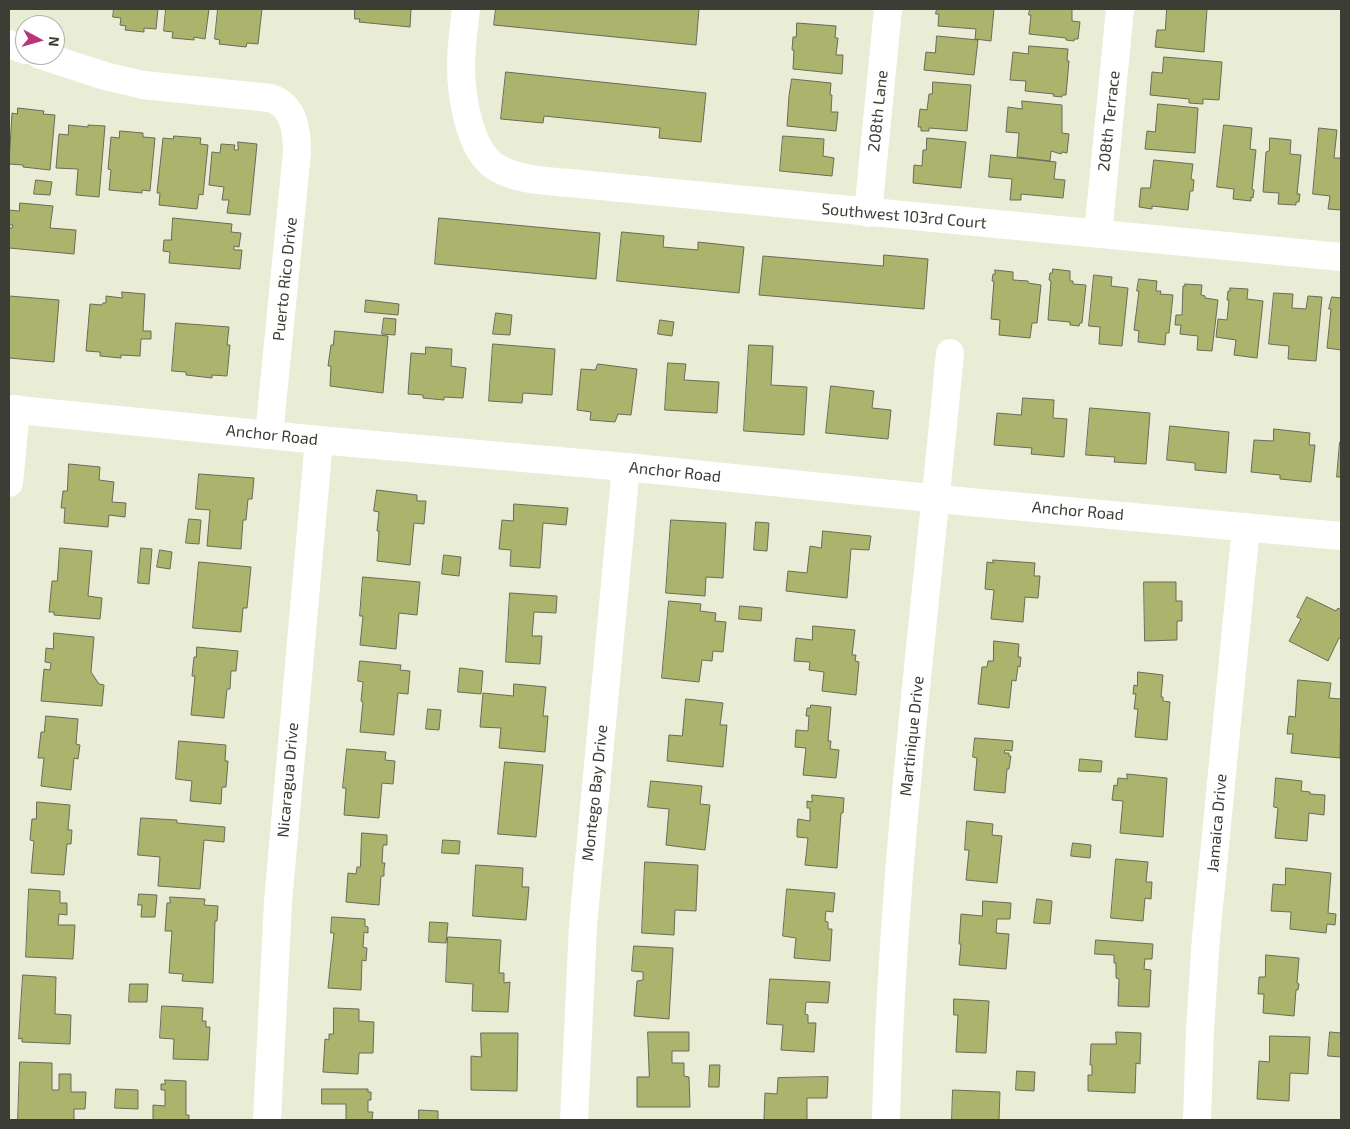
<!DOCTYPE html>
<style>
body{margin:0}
#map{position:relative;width:1350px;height:1129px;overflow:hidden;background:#eaedd6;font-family:"Exo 2",sans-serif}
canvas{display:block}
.frame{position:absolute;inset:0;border:10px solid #3c3e35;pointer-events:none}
.north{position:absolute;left:15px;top:15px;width:50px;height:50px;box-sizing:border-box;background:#fff;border:1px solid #b1b2ae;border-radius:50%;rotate:96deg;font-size:14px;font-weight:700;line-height:20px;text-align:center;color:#3c3e35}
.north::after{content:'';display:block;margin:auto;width:18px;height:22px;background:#b8357c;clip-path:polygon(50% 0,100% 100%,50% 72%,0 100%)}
</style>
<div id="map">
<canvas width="1350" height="1129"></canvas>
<div class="frame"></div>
<div class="north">N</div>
</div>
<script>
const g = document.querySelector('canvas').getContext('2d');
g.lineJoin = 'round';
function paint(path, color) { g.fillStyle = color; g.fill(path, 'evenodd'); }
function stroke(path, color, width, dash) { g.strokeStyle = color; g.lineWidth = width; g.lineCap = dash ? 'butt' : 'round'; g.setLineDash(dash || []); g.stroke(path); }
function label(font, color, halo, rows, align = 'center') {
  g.font = font + ' "Exo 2",sans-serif'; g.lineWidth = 4; g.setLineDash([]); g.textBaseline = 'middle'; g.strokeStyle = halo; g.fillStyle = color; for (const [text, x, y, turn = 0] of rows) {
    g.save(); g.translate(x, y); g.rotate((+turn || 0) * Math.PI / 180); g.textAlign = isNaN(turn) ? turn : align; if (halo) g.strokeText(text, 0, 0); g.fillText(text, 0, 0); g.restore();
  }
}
const building = new Path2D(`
 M114,9H158L156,29L144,28V32L125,30L126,26L120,25L121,18L113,17Z
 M166,9H209L205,39L194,37V40L172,38L173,32L164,31Z
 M218,9H262L258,44L247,43L246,47L219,44L220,40L215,39Z
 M355,9H411L410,27L359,22L360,19H355Z
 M496,9H699L696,45L494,25Z
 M937,9H994L991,41L975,39L976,29L938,26L939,14H936Z
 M1030,9H1072V21L1080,22L1078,39H1074V41L1066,40V38L1029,34L1031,15H1029Z
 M1167,9H1207L1204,52L1155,47L1157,30H1165Z
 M797,23L836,26L835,38H838L836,55H843L842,74L793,69L794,50H792L793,37H796Z
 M937,36L978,40L974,75L924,70L926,52L935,53Z
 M1029,46L1068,49L1067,61H1069L1066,95H1062V97L1053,96L1054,94L1025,91L1026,81L1010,80L1013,52L1028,54Z
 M1164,57L1222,62L1219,100L1203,99V104L1189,103V99L1150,95L1152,72L1162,73Z
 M506,72L706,93L701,142L659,138L660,128L544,116L543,123L501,119Z
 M792,79L831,83L830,95H832L831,112H838L836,131L787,126L789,96Z
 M933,82L971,85L967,131L929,128V131H921V127H918L920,109L927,110L929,94H932Z
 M1022,101L1062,105V133L1069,134L1067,153L1062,152L1061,154L1051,151L1050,161L1017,157L1019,133L1006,132L1008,107L1022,109Z
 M1158,104L1198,108L1195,153L1145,149L1147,131L1155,132Z
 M18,108L44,111L43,114L55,115L50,170L23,167V165L9,164L12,113L17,114Z
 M69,125L88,127V125L105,126L99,197L76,195L78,169L56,168L59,134L68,135Z
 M1224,125L1252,128L1250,149L1256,150L1252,189L1254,190L1253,198L1251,197V201L1233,199L1234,189L1217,187Z
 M1319,128L1337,130L1334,158H1341V210L1328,209L1330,196L1313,194Z
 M120,131L143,133V137L155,138L150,191L142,190V193L109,190L111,170L108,169L111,137L119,138Z
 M174,136L201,138L200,144L208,145L203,195L199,194L197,209L159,205L160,193H157L163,138L173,139Z
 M783,136L824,139L823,156L834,158L832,176L780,171Z
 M927,138L966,142L961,188L913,183L914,165L922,166L923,150H926Z
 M1270,138L1291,140L1290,154L1301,155L1297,194H1300L1299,202H1296V205L1278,204L1279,193L1263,192L1266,152L1269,151Z
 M238,142L257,144L250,215L227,213L229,200H222L224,187L209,185L212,152L220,153L221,144L235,145L234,150H238Z
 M991,155L1056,162L1054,179L1065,180L1063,198L1021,194V200H1010L1012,179L989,177Z
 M1154,160L1193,164L1191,179L1194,180L1193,191H1190L1188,210L1152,206V209L1139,207L1141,188H1150Z
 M36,180L52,182L50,195L34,194Z
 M20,203L53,206L50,228L76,230L74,254L9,248V228H12L13,225H9V210L19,211Z
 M173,218L232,224L231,232L241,233L239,247L234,246V250H242L240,269L169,263L170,252L163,251L164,240H171Z
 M439,218L600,233L596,279L435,264Z
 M622,232L664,236L663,247L698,250V242L744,247L739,293L617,281Z
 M884,255L928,259L924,309L759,295L763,256L883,266Z
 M1053,269L1070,271V281H1073V284L1086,285L1082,323H1080L1079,326L1070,325V322L1048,320L1051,281L1049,280L1050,273H1052Z
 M995,270L1013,272V280L1028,281V283L1041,285L1037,323H1032L1030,338L999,335L1000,320L991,319L994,281H992L993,274H995Z
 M1094,275L1112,277L1111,286L1128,288L1122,346L1099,344L1100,327L1089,326Z
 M1139,279L1157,281L1156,291H1161L1160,294L1173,295L1169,333H1166L1165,345L1138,342L1139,331L1134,330L1139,291H1137Z
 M1185,284L1202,285L1201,295L1205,296V298L1218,300L1212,351L1197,350L1198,336L1180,334L1181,325H1175L1176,315H1182L1183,286H1185Z
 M1230,288L1248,289L1247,299L1263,301L1257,358L1234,355L1236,340L1216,337L1218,319L1227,320L1229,300H1227L1228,291H1230Z
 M122,292L145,294L143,331H151V339H141L140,356L121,355V358L100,356V352L86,351L90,304L102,305L103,303H106V296L122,298Z
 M1274,293L1293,294L1292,308L1306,309L1308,296L1322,297L1316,361L1288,359L1289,346L1269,344Z
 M9,296L59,300L54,362L9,358Z
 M1332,297L1341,298V350L1327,348L1331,309H1329Z
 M366,300L399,304L398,315L365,312Z
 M496,313L512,315L510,335L493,334Z
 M384,318L396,319L395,335L382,334Z
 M660,320L674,322L672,336L658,334Z
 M176,323L229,327L227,345H230L227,376L212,375V378L186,375V372L172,371Z
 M335,331L388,336L383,393L330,386L331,366H328L331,345H333Z
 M493,344L555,349L552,395L523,393L522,403L489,401Z
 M749,345L773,346L771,385L807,387L804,435L744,431Z
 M426,347L452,349L451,366L466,368L463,398L444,397V400L423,398V395L408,394L411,353L425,354Z
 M668,363L686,364L684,380L719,382L717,413L665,410Z
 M598,364L637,369L631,415L618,414L615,422L590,420L591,412L577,410L581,369L595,370Z
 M831,386L874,391L872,408L891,410L888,439L826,433Z
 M1023,398L1054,400L1053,418L1067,419L1064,457L1031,454L1032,448L994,445L997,413L1021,415Z
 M1090,408L1150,413L1146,464L1114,462L1115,457L1086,455Z
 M1170,426L1229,432L1226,473L1195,470V463L1167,460Z
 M1274,429L1310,433L1309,445H1315L1311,482L1280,479V475L1251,472L1254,440L1273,441Z
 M1340,442H1341V477H1337Z
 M69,464L100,467L99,480L114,482L112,502L126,503L125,517L109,515L108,527L64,523L65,508H61L63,491H67Z
 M199,474L254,478L252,499H248L246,520H243L241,549L207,546L210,510L196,509Z
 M377,490L417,495V501H426L424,524L414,523L410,565L377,561L379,531H377L379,512L374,511Z
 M514,504L568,508L566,525L543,523L540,568L510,566L511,550L499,549L502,520L513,521Z
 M189,519L201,520L199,544L186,543Z
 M671,520L726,523L723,578L706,577L705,596L666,593Z
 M756,522L769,523L767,551L754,550Z
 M823,531L871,536L869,550L851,549L847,598L786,591L788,571L807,573L810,546L821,548Z
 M60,548L92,551L88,596L102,598L100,619L54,615V612H49L52,581H57Z
 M141,548L152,549L149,584L138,583Z
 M160,550L172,552L170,569L157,567Z
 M444,555L461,557L459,576L442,574Z
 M993,560L1035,563L1034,576H1040L1038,598L1025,597L1023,622L991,619L994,590L985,589L987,562L993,563Z
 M199,562L251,567L247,608H243L241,632L193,628Z
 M363,577L420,582L417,615L399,613L396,649L360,645L363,616H360Z
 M1144,582H1176V601H1182V621H1177V640L1145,641Z
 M510,593L557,596L556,613L534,612L532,636H542L540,664L506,662Z
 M1307,597L1336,611L1338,608L1341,610V639L1339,638L1328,661L1289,641L1301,619L1297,617Z
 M669,601L701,604L700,611L716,613L715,621L726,622L723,652L713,651L712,661L702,660L699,682L662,678Z
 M740,606L762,608L761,621L739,619Z
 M813,626L855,630L852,655H856L855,661L859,662L856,695L822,691L824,672L809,670L810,662L794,661L796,638L812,640Z
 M54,633L94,637L91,672L99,684L104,685L102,706L41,701L44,669L50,670L51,663L45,662L46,648L53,649Z
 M994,641L1019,644L1018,657H1021L1020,667L1018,666L1016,681L1012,680L1009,708L978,704L982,667H987L988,661H993Z
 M197,647L238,651L236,671H231L230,689H227L224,718L191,715L195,676H192L194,657H196Z
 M360,661L401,665L400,670L410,671L408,694L398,693L394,735L360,732L363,702L361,701L363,682L358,681Z
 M460,668L483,671L481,694L458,692Z
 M1138,672L1163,675L1161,697H1163V701L1170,702L1167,740L1135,737L1138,709H1134L1136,694H1133L1134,685L1137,686Z
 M1298,680L1331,683L1329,698L1341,699L1340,758L1291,753L1293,734H1287L1289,716L1295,717Z
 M514,684L546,687L543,716H548L545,752L499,748L501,728L480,727L483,693L513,696Z
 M686,699L723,703L720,725H727L723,767L667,761L669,735L682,736Z
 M811,705L831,707L828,741H831L830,749L839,750L836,778L803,775L806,748L795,747L796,730L808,731L809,716H806L807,708H810Z
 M428,709L441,710L439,730L426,729Z
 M46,716L78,719L76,744L80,745L78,759L74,758L71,790L41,786L44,758H38L41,732H44Z
 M975,738L1013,741L1012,751L1005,750L1004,753H1009V756H1011L1009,769H1007L1005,793L974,790L977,758L973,757Z
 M179,741L226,745L225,761H228L226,787H222L221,804L190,801L192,781L176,779Z
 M347,749L386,752L385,760L395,761L393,784L382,783L379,818L344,815L346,788H343Z
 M1080,759L1102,761L1101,772L1079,771Z
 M505,762L543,765L536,837L498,834Z
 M1127,774L1167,778L1163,837L1120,833L1123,801L1112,800L1114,785L1117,786L1118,778L1127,779Z
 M1276,778L1302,781L1301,791L1310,792V794L1325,795L1324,815L1309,813L1307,841L1275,838L1278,808L1274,807Z
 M651,781L702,786L700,804L710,805L705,850L666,845L669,809L648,807Z
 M812,795L844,798L843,813H841L837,868L805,865L808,838L797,837V828L798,819L810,821V808H807V801L812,802Z
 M37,802L70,805L68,830H72L71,844H67L64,875L31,873L34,841L30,840L31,829L32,819H36Z
 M141,818L177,820V823L225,827L224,842L204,840L200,889L158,886L160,857L138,855Z
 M967,821L993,824L992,835L1002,836L997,883L966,880L969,850H965Z
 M362,833L387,835V845H383L382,863H385L384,869V876H381L379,905L346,902L348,873L356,874L357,867H360Z
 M443,840L460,841L459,854L442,853Z
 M1073,843L1091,845L1090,858L1071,856Z
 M1116,859L1148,862L1146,882H1152L1151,899L1145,898L1143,921L1111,918Z
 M645,862L698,865L696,911L675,910L674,935L642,933Z
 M476,865L523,868L522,887H529L526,920L473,916Z
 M1286,868L1331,873L1328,913L1336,914L1335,925L1327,924L1326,933L1290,929L1291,912L1271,911L1273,884L1285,885Z
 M29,889L60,891V903H67V915L59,914L58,925H75L73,959L26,957Z
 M787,889L835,893L833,912L826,911L825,921L828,922V929H832L830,961L794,958L796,938L783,936Z
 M139,894L157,895L155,917H141L142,905H138Z
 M170,897L205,899L204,905L218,906L217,921H215L213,983L182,981L183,974L169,973L172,931H165L167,903H170Z
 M1037,899L1052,901L1050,924L1034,923Z
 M983,901L1011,903L1010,919H997L996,933L1009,934L1006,969L959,965L961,944H959L961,914L982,916Z
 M332,917L365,919V926L368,927V933L364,932L363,947L367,948L366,961L362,960L361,990L328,988L334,933H331Z
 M430,922L448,923L446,943L429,942Z
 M448,937L501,940L499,973H504V983L510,982L508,1012L472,1011L473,984L446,982Z
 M1096,940L1153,944L1152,959H1145L1144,969L1151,970L1149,1007L1118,1006L1119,979L1116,978V963H1114V955L1095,954Z
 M634,946L673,948L669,1019L634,1016L637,981L643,980V972L632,971Z
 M1266,955L1299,958L1297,983L1299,984L1298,990H1296L1294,1016L1263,1013L1264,994H1258L1259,977H1265Z
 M23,975L56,977L55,1014L71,1015L70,1044L22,1042V1038L19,1039Z
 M770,979L830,982L828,1003L806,1002L805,1014L808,1015V1023H816L814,1052L781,1050L783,1025L767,1024Z
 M130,984H148L147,1002H129Z
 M954,999L989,1001L986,1053L956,1052L958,1015H954Z
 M162,1006L203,1008L202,1021H206V1027H210L208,1060L173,1059L174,1039L160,1038Z
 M334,1008L359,1009V1021L374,1022L373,1053H359L358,1074L323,1072L325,1039L329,1040V1034H333Z
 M648,1032H689V1051H672V1063H684V1076L689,1077L690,1107H637V1077H649Z
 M1116,1032L1141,1033L1140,1064L1136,1063L1135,1093L1088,1091V1075H1092V1065H1090L1091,1044H1116Z
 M1330,1032L1341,1033V1057L1328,1056Z
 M481,1033H518L517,1091L471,1090V1056L481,1057Z
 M1270,1036L1310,1037L1308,1074L1290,1073L1289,1101L1257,1099L1259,1061L1269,1062Z
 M20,1062L52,1063V1090H59V1074H71V1092H86L85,1109H74V1120H18Z
 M710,1065H720L719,1087H709Z
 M1017,1071L1035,1072L1034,1091L1016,1090Z
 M828,1077L827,1098H807V1120H764L765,1093L777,1094L778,1078Z
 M165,1080L186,1081V1115H189V1120H153V1105L165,1106V1090H161V1084H165Z
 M116,1089L138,1090V1109L115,1108Z
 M322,1089H368V1092H371V1100H368V1112H373L372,1120H346V1104H322Z
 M953,1090L1000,1092L999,1120H952Z
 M419,1110L438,1111V1120H419Z`);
const street = new Path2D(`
 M466,9C464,28 461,47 461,66C461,96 469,148 494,166C515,180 545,181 569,183L1341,257
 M9,44L25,50
 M40,55L105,76L143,85L270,98C294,105 297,131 297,152L269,435
 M868,213L888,9
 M1098,234L1120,9
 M9,483L16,409
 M267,1120L278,902L319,440
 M574,1120L583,925L626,467
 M886,1120C892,863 926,608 950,353
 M1197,1120L1200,1029L1206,937L1246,527`);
const secondary = new Path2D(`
 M9,409L319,440L626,467L969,502L1341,536`);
const streetNames = [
 ["208th Lane",878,111,-84],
 ["208th Terrace",1109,121,-84],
 ["Southwest 103rd Court",904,216,5],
 ["Puerto Rico Drive",285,279,-84],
 ["Anchor Road",272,435,6],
 ["Anchor Road",675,472,6],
 ["Anchor Road",1078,511,5],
 ["Martinique Drive",912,736,-84],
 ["Nicaragua Drive",288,780,-85],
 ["Montego Bay Drive",595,793,-84],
 ["Jamaica Drive",1217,823,-85]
];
paint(building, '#abb36c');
stroke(building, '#696c57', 1);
stroke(street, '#fff', 28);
stroke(secondary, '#fff', 28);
label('16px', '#3c3e35', '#fff', streetNames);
</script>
